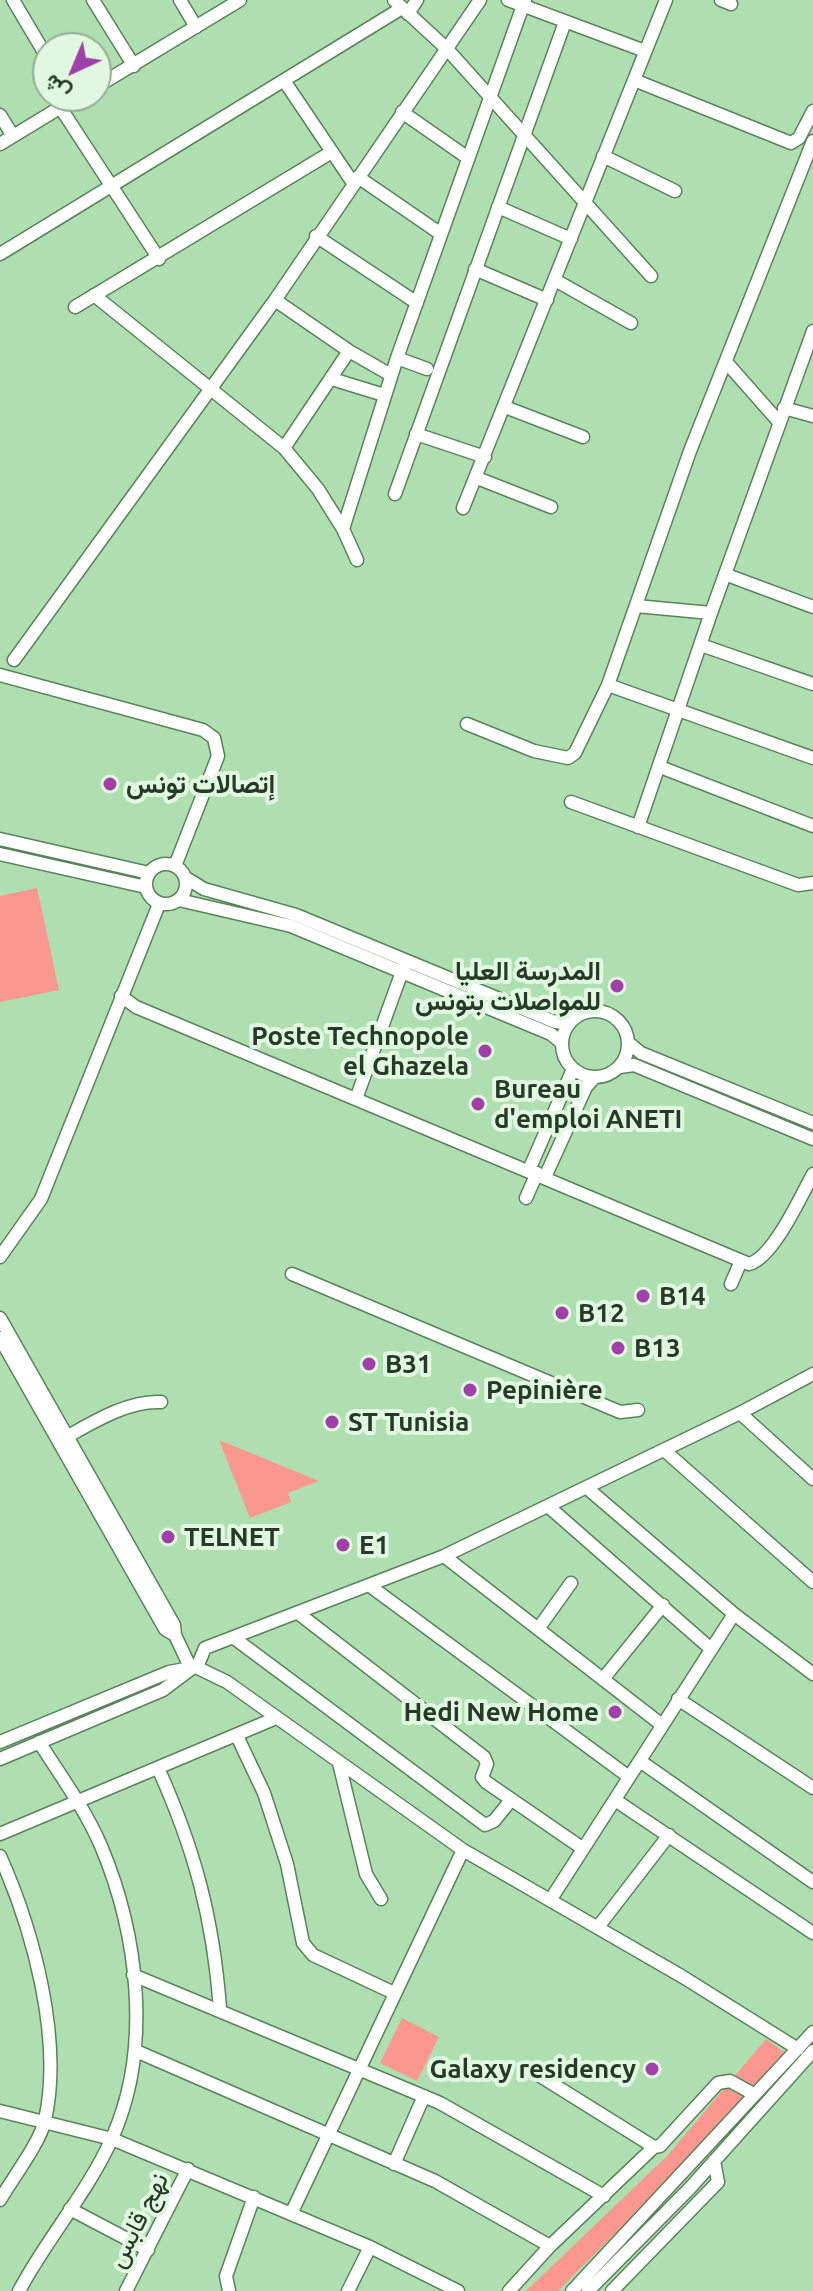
<!DOCTYPE html>
<meta charset="utf-8">
<style>
body{margin:0}
#map{position:relative;width:813px;height:2291px;overflow:hidden;background:#afdeb0;font-family:Ubuntu,Vazirmatn,sans-serif}
canvas{display:block}
.north{position:absolute;left:32px;top:32px;width:80px;height:80px;box-sizing:border-box;background:#e0f8e0;border:2px solid #96ac96;border-radius:50%;rotate:224deg;font-size:22px;font-weight:700;line-height:32px;text-align:center;color:#273927}
.north::after{content:'';display:block;margin:auto;width:28px;height:36px;background:#a03fa7;clip-path:polygon(50% 0,100% 100%,50% 72%,0 100%)}
</style>
<div id="map">
<canvas width="813" height="2291"></canvas>
<div class="north">ش</div>
</div>
<script>
const g = document.querySelector('canvas').getContext('2d');
g.lineJoin = 'round';
function paint(path, color) { g.fillStyle = color; g.fill(path, 'evenodd'); }
function stroke(path, color, width, dash) { g.strokeStyle = color; g.lineWidth = width; g.lineCap = dash ? 'butt' : 'round'; g.setLineDash(dash || []); g.stroke(path); }
function label(font, color, halo, rows, align = 'center') {
  g.font = font + ' Ubuntu,Vazirmatn,sans-serif'; g.lineWidth = 8; g.setLineDash([]); g.textBaseline = 'middle'; g.strokeStyle = halo; g.fillStyle = color; for (const [text, x, y, turn = 0] of rows) {
    g.save(); g.translate(x, y); g.rotate((+turn || 0) * Math.PI / 180); g.textAlign = isNaN(turn) ? turn : align; if (halo) g.strokeText(text, 0, 0); g.fillText(text, 0, 0); g.restore();
  }
}
const green = new Path2D(`
 M37,888L59,990L0,1002V896Z
 M219,1440L319,1481L288,1493L291,1502L250,1518Z
 M402,2018L439,2037L417,2081L380,2063Z
 M766,2039L784,2052L681,2167L558,2291H526L668,2155Z`);
const minor = new Path2D(`
 M13,0L48,59
 M93,0L134,66
 M180,0L196,27
 M394,0L447,49L651,276
 M508,0L645,51
 M721,0L731,4
 M408,14L417,0
 M634,80L791,143L799,138L813,111
 M285,82L353,183
 M96,87L240,0
 M60,107L159,259
 M402,112L468,158
 M0,115L13,136
 M813,141L690,451L608,685L813,758
 M0,144L79,96
 M603,156L675,191
 M358,177L441,234
 M498,207L571,239
 M316,236L417,303
 M0,254L402,8
 M475,269L547,300
 M555,280L631,323
 M94,295L284,448L318,489L343,529L357,560
 M275,300L349,351L391,375
 M75,307L330,153
 M397,358L427,369
 M726,362L779,422
 M332,379L384,395
 M505,407L583,437
 M784,408L813,416
 M416,434L485,457
 M284,448L349,351
 M477,478L551,507
 M395,494L565,22
 M463,508L666,0
 M343,529L397,358L525,0
 M727,575L813,607
 M636,606L711,613
 M701,645L813,684
 M14,660L275,300L480,0
 M0,675L203,730L214,738L218,756L175,866
 M467,724L534,751L568,758L575,753L608,685
 M660,767L813,826
 M571,802L798,885L813,883
 M638,827L711,613L813,331
 M0,839L149,873
 M0,854L146,887
 M146 884a20 20 0 1 1 40 0a20 20 0 1 1-40 0Z
 M186,878L204,889L296,915L555,1022L569,1023
 M179,900L291,926L551,1034L562,1043
 M121,996L136,1007L749,1264C773,1258 801,1196 813,1174
 M562 1044a33 33 0 1 1 66 0a33 33 0 1 1-66 0Z
 M629,1043L641,1053L813,1123
 M620,1067L634,1065L813,1139
 M356,1099L404,966
 M529,1170L573,1069
 M545,1177L586,1087L594,1078
 M526,1198L537,1173
 M0,1257L41,1199L159,904
 M292,1274L620,1412L638,1410
 M731,1284L741,1261
 M0,1318L174,1625L175,1635L191,1669
 M0,1338L165,1629L175,1635
 M740,1413L813,1479
 M61,1440C90,1424 127,1400 161,1402
 M664,1450L813,1582
 M587,1488L734,1614L813,1674
 M549,1507L711,1649
 M444,1556L662,1725
 M370,1586L629,1777
 M298,1613L484,1757L487,1764L482,1777L486,1782L582,1848
 M538,1629L571,1583
 M234,1638L485,1825L494,1821L511,1800
 M197,1667L205,1648L444,1556L740,1413L813,1374
 M603,1679L663,1605
 M678,1699L813,1788
 M237,1736L264,1793L287,1864L303,1943L313,1955L394,1993
 M0,1742L169,1672L196,1667L227,1682L463,1850L683,1977L798,2049
 M0,1759L163,1690L191,1669
 M640,1761L813,1882
 M339,1763L366,1874L381,1899
 M158,1768C195,1850 213,1918 220,2008
 M615,1800L813,1933
 M0,1834L276,1718
 M0,1856C33,1930 63,2039 45,2120C40,2143 12,2179 0,2200
 M551,1899L734,1614
 M598,1927L669,1835
 M133,1975L440,2103L604,2196
 M136,2051L435,2181L550,2246
 M540,2076L654,2147
 M0,2111L112,2139L370,2247L458,2291
 M394,2164L424,2096
 M70,2209L148,2250
 M291,2214L463,1850
 M19,2291C47,2238 89,2191 113,2136C152,2047 138,1934 101,1846C85,1809 61,1776 39,1742
 M126,2291L188,2169
 M229,2291L226,2276L254,2197
 M348,2291L370,2247
 M509,2291L550,2246L654,2147L660,2146L718,2083L730,2081L750,2092
 M572,2291L813,2032
 M588,2291L690,2188L813,2051
 M612,2291L718,2182L714,2161`);
const markers = [
 [110,784,8,"#a03fa7"],
 [617,986,8,"#a03fa7"],
 [485,1051,8,"#a03fa7"],
 [478,1104,8,"#a03fa7"],
 [643,1296,8,"#a03fa7"],
 [562,1313,8,"#a03fa7"],
 [618,1348,8,"#a03fa7"],
 [369,1364,8,"#a03fa7"],
 [470,1390,8,"#a03fa7"],
 [332,1422,8,"#a03fa7"],
 [168,1537,8,"#a03fa7"],
 [343,1545,8,"#a03fa7"],
 [615,1712,8,"#a03fa7"],
 [652,2069,8,"#a03fa7"]
];
const poiNames = [
 ["إتصالات تونس",126,784],
 ["المدرسة العليا",601,971,"right"],
 ["للمواصلات بتونس",601,1001,"right"],
 ["Poste Technopole",469,1036,"right"],
 ["el Ghazela",469,1066,"right"],
 ["Bureau",494,1089],
 ["d'emploi ANETI",494,1119],
 ["B14",659,1296],
 ["B12",578,1313],
 ["B13",634,1348],
 ["B31",385,1364],
 ["Pepinière",486,1390],
 ["ST Tunisia",348,1422],
 ["TELNET",184,1537],
 ["E1",359,1545],
 ["Hedi New Home",599,1712,"right"],
 ["Galaxy residency",636,2069,"right"]
];
const streetNames = [
 ["نهج قابس",138,2220,-63]
];
paint(green, '#fa978f');
stroke(minor, '#58845a', 15);
stroke(minor, '#fff', 12);
for (const [x, y, r, color] of markers) { const dot = new Path2D(); dot.arc(x, y, r, 0, 2 * Math.PI); g.fillStyle = color; g.fill(dot); stroke(dot, '#e0f8e0', 3); }
label('bold 26px', '#273927', '#e0f8e0', poiNames, 'left');
label('26px', '#273927', '#e0f8e0', streetNames);
</script>
